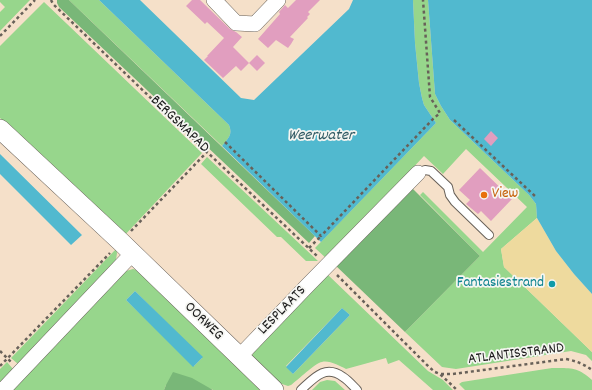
<!DOCTYPE html>
<style>
body{margin:0}
canvas{display:block;background:#f5e0c9}
</style>
<canvas width="592" height="390"></canvas>
<script>
const g = document.querySelector('canvas').getContext('2d');
g.lineJoin = 'round';
function paint(path, color) { g.fillStyle = color; g.fill(path, 'evenodd'); }
function stroke(path, color, width, dash) { g.strokeStyle = color; g.lineWidth = width; g.lineCap = dash ? 'butt' : 'round'; g.setLineDash(dash || []); g.stroke(path); }
function label(font, color, halo, rows, align = 'center') {
  g.font = font + ' Dekko,sans-serif'; g.lineWidth = 3.5; g.setLineDash([]); g.textBaseline = 'middle'; g.strokeStyle = halo; g.fillStyle = color; for (const [text, x, y, turn = 0] of rows) {
    g.save(); g.translate(x, y); g.rotate((+turn || 0) * Math.PI / 180); g.textAlign = isNaN(turn) ? turn : align; if (halo) g.strokeText(text, 0, 0); g.fillText(text, 0, 0); g.restore();
  }
}
const green = new Path2D(`
 M0,0H30L0,31V12L5,7L0,2Z
 M69,0H99L229,125C233,135 228,138 222,146Z
 M413,0H428L435,94L441,106L450,120L529,195L536,204L537,218L501,249L504,267L592,352V361L586,355L571,351L456,369L442,367L405,332L480,256L420,195L423,192L483,252L527,207L466,149L443,174L424,156L327,259L315,248L436,123L424,105L422,98L419,83L415,43Z
 M44,2L202,153L123,237L0,118V46Z
 M207,157L318,261H306L281,237H277L201,164Z
 M116,249L117,253L116,260L18,364L11,358Z
 M133,269L140,271L264,390H213L212,389L166,385L164,390H9L122,274L126,271ZM135,291L202,358L194,366L126,300Z
 M326,273L428,371L443,380L453,390H433L399,360L388,364L386,358L346,369C340,366 329,360 322,362C315,363 298,380 291,385L288,386L279,383L251,357L259,344ZM342,308L350,315L293,374L286,366Z
 M7,362L13,369L0,383V369Z
 M552,368C571,368 578,367 592,380V390H465L459,384L462,382Z
 M327,380L335,381L345,390H312L320,382Z`);
const forest = new Path2D(`
 M57,0H69L315,236L309,243L59,7L57,3Z
 M410,186L480,256L405,332L334,264Z
 M173,372L192,378L213,390H164L166,385Z`);
const sand = new Path2D(`
 M537,218L556,251L574,274L592,294V352L504,267L501,249Z`);
const water = new Path2D(`
 M99,0H140L241,98L254,100L349,9L353,0H413L415,43L419,83L422,98L424,105L436,123L321,242L222,146C228,138 233,135 229,125Z
 M428,0H592V294L574,274L556,251L537,218L536,204L529,195L450,120L441,106L435,94Z
 M0,154L82,235L71,245L0,174Z
 M135,291L203,357L193,367L126,300Z
 M342,308L350,315L293,374L286,367Z`);
const building = new Path2D(`
 M192,0H200L230,29L236,32L242,37L233,47L249,63L257,55L265,63L257,71L249,63L241,71L236,66L223,78L204,60L208,56H207L224,38L207,22L205,24L186,6Z
 M296,0H320L308,12L310,14L307,17L308,18L290,37L294,39L291,44L288,48L276,40L268,48L258,39L280,14L279,12L285,5L288,8Z
 M491,131L498,138L491,146L484,139Z
 M480,168L512,199L491,221L481,211L478,214L466,204L470,200L459,190Z`);
const path = new Path2D(`
 M51,0L53,4L207,152L317,256
 M0,36L35,0
 M454,120L537,198
 M225,142L321,236L433,119L440,113L430,97L423,0
 M131,231L207,152
 M309,248L321,236
 M337,275L429,367L435,372L440,374L457,390
 M0,351L11,362
 M0,366L110,253
 M441,374H453L566,359C576,361 584,364 592,370`);
const service = new Path2D(`
 M418,173L425,170L431,171L448,187L450,195L455,202L489,235
 M301,390C314,378 325,364 343,377C348,380 353,386 357,390`);
const minor = new Path2D(`
 M214,0L236,23L255,24L278,0
 M239,357L307,286L418,173
 M3,390L132,254`);
const tertiary = new Path2D(`
 M0,129L121,242L274,390`);
const markers = [
 [484,195,4,"#e8710a"],
 [552,284,4,"#0f9aa8"]
];
const streetNames = [
 ["BERGSMAPAD",179,125,44],
 ["LESPLAATS",283,311,-46],
 ["OORWEG",203,322,44],
 ["ATLANTISSTRAND",516,355,-7]
];
const foodNames = [
 ["View",492,195]
];
const cultureNames = [
 ["Fantasiestrand",544,284]
];
const waterNames = [
 ["Weerwater",321,137]
];
paint(green, '#97d68c');
paint(forest, '#79b778');
paint(sand, '#eeda9e');
paint(water, '#51b9cf');
paint(building, '#e19ebf');
stroke(service, '#686159', 10);
stroke(minor, '#686159', 16);
stroke(tertiary, '#686159', 20);
stroke(path, '#686159', 2.5, [3, 3]);
stroke(service, '#fff', 8);
stroke(minor, '#fff', 15);
stroke(tertiary, '#fff', 19);
for (const [x, y, r, color] of markers) { const dot = new Path2D(); dot.arc(x, y, r, 0, 2 * Math.PI); g.fillStyle = color; g.fill(dot); stroke(dot, '#f6f6f2', 1.5); }
label('15px', '#1c1c1c', '#f6f6f2', streetNames);
label('15px', '#c56008', '#f6f6f2', foodNames, 'left');
label('15px', '#0d838f', '#f6f6f2', cultureNames, 'right');
label('italic 16px', '#315b64', '#f6f6f2', waterNames);
</script>
